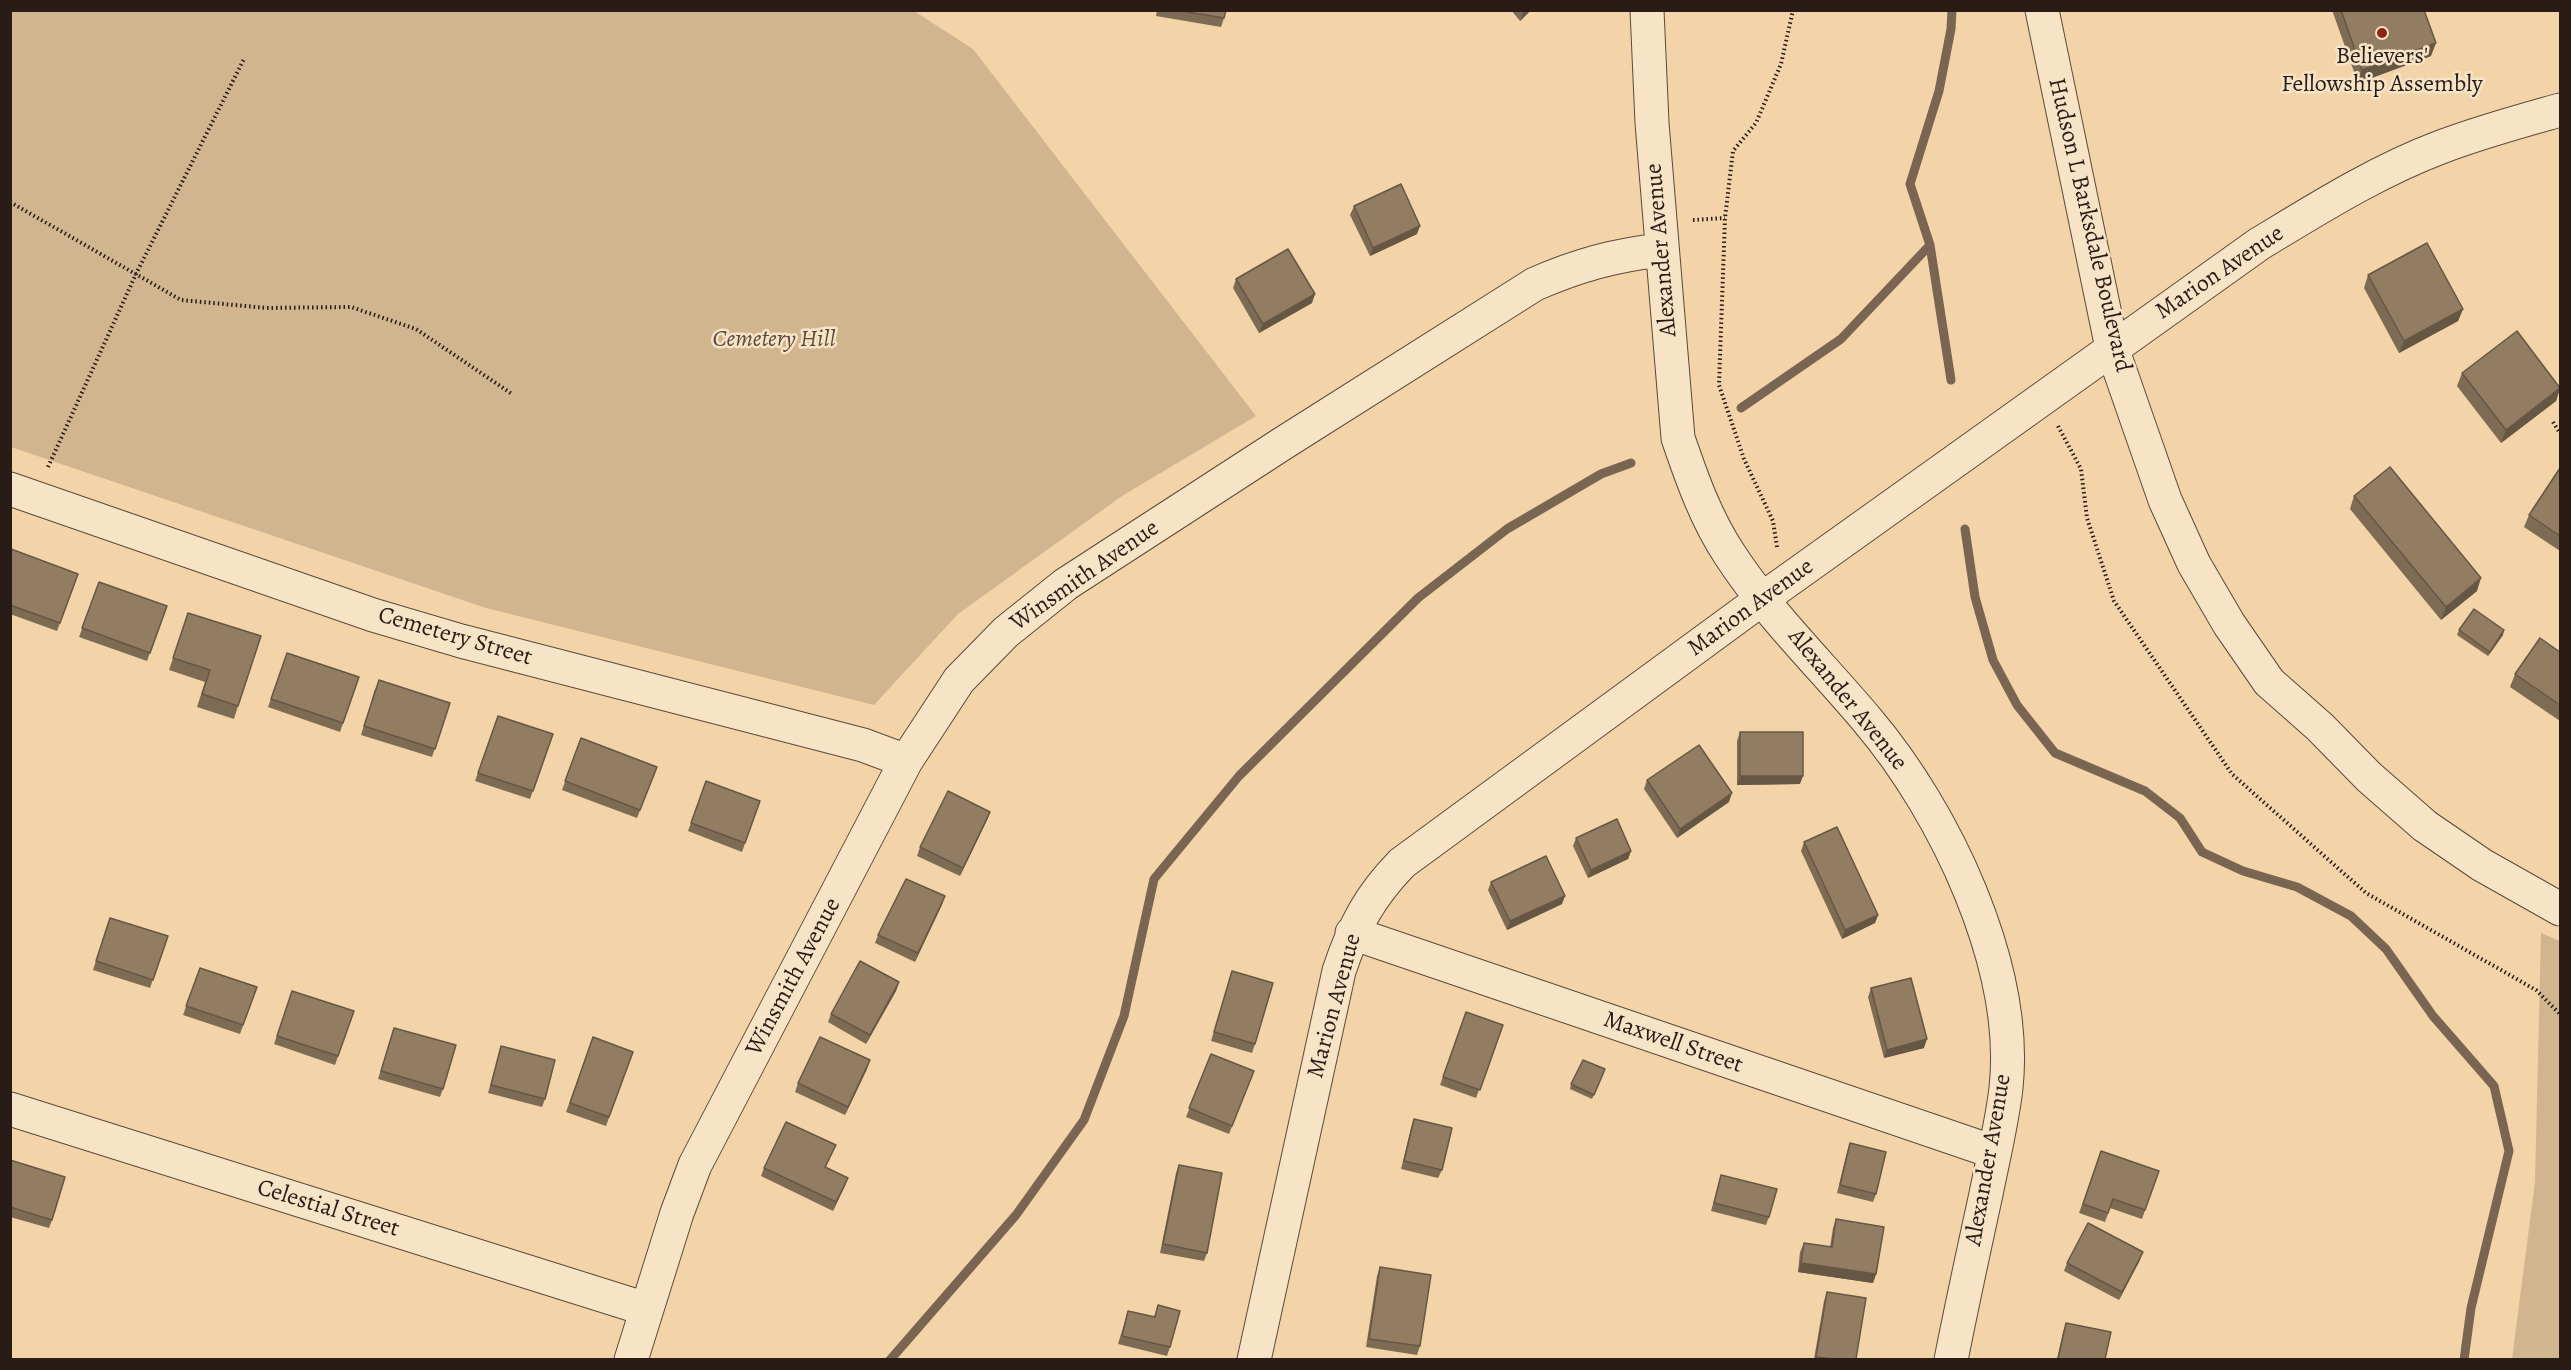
<!DOCTYPE html>
<style>
body{margin:0}
#map{position:relative;width:2571px;height:1370px;overflow:hidden;background:#f2d4a8;font-family:Alegreya,serif}
canvas{display:block}
.frame{position:absolute;inset:0;border:12px solid #291c17;pointer-events:none}
</style>
<div id="map">
<canvas width="2571" height="1370"></canvas>
<div class="frame"></div>
</div>
<script>
const g = document.querySelector('canvas').getContext('2d');
g.lineJoin = 'round';
function paint(path, color) { g.fillStyle = color; g.fill(path, 'evenodd'); }
function stroke(path, color, width, dash) { g.strokeStyle = color; g.lineWidth = width; g.lineCap = dash ? 'butt' : 'round'; g.setLineDash(dash || []); g.stroke(path); }
function label(font, color, halo, rows, align = 'center') {
  g.font = font + ' Alegreya,serif'; g.lineWidth = 5; g.setLineDash([]); g.textBaseline = 'middle'; g.strokeStyle = halo; g.fillStyle = color; for (const [text, x, y, turn = 0] of rows) {
    g.save(); g.translate(x, y); g.rotate((+turn || 0) * Math.PI / 180); g.textAlign = isNaN(turn) ? turn : align; if (halo) g.strokeText(text, 0, 0); g.fillText(text, 0, 0); g.restore();
  }
}
const green = new Path2D(`
 M11,10L914,11L973,49L1256,416L1122,496L958,614L874,705L486,608L11,447Z
 M2541,933L2560,941V1359H2512L2535,1182Z`);
const stream = new Path2D(`
 M1951,380L1930,245L1910,184L1939,91L1951,29L1952,10
 M1741,408L1841,339L1930,245
 M1965,529L1975,597L1993,660L2017,705L2055,753L2145,791L2180,818L2202,852L2243,871L2297,887L2351,916L2386,949L2433,1016L2494,1086L2509,1151L2471,1308L2464,1360
 M890,1360L1016,1215L1084,1120L1124,1016L1154,879L1239,776L1418,598L1507,529L1601,474L1631,463`);
const path = new Path2D(`
 M10,202L181,300L267,308L351,307L416,329L512,394
 M1693,220L1725,218
 M2553,422L2560,433
 M2058,426L2081,469L2087,518L2114,601L2232,774L2366,893L2536,990L2560,1014
 M48,467L136,274L244,59
 M1777,547L1773,521L1744,459L1719,385L1725,218L1733,151L1756,123L1781,64L1793,10`);
const minor = new Path2D(`
 M1647,10L1652,123L1678,438C1692,479 1706,519 1730,555C1769,615 1822,666 1868,721C1945,812 2019,966 2006,1088C2002,1123 1993,1159 1986,1194C1974,1249 1962,1304 1951,1360
 M2042,10L2112,348L2165,500L2194,564L2229,624L2269,682L2320,727L2369,777L2425,826L2482,865L2560,909
 M10,489L373,615L461,641L863,745L906,761
 M1352,933L1994,1152
 M10,1109L646,1309
 M631,1360L677,1213L695,1165L906,761L959,680L1006,632L1066,584L1285,442L1535,284C1579,265 1615,255 1662,250
 M1254,1360L1339,971C1354,926 1369,897 1402,863L1762,599L2259,244C2317,209 2377,171 2441,147C2480,132 2521,121 2560,110`);
const wall = new Path2D(`
 M1157,10H1226L1224,18L1221,27L1156,16Z
 M1511,10H1531L1520,21Z
 M2332,10H2424L2431,56L2358,83Z
 M1354,206L1417,234L1370,256L1350,215Z
 M2368,275L2463,309L2458,321L2399,353L2364,288Z
 M1236,279L1312,303L1259,333L1233,288Z
 M2462,373L2560,388V389L2556,401L2501,443L2457,386Z
 M2560,468V551L2524,527L2529,515Z
 M2354,496L2477,591L2441,620L2350,509Z
 M11,549L78,574L57,631L10,614Z
 M99,582L167,606L147,661L79,637Z
 M188,613L238,706L234,719L197,707L205,682L169,670Z
 M2459,630L2503,635L2488,656L2457,635Z
 M2560,652V721L2510,687L2515,674Z
 M287,653L359,677L340,732L268,707Z
 M375,689L450,703L432,757L361,735Z
 M498,716L553,734L530,799L475,781Z
 M1740,732L1800,784L1737,785V741Z
 M581,738L657,767L637,818L562,790Z
 M1647,780L1729,802L1677,838L1644,789Z
 M706,781L760,801L742,852L688,831Z
 M990,812L987,820L960,876L917,856L920,847Z
 M1576,838L1631,851L1628,859L1588,878L1573,846Z
 M1804,842L1878,915L1875,923L1842,939L1801,851Z
 M1491,882L1562,904L1507,930L1488,890Z
 M945,896L915,962L875,943L878,935Z
 M110,918L168,936L150,988L93,970Z
 M200,968L257,987L240,1034L183,1015Z
 M1232,971L1255,1044L1252,1053L1211,1041Z
 M899,982L896,991L866,1044L828,1022L831,1014Z
 M1871,988L1924,1048L1884,1058L1868,997Z
 M292,991L354,1011L335,1065L274,1044Z
 M1466,1012L1503,1025L1476,1098L1440,1085Z
 M394,1028L443,1089L440,1097L378,1079Z
 M593,1037L633,1052L606,1126L566,1112Z
 M501,1046L545,1099L542,1107L488,1093Z
 M1211,1054L1254,1071L1229,1134L1186,1117Z
 M867,1069L845,1115L795,1092L798,1083Z
 M1604,1073L1592,1099L1570,1089L1571,1084Z
 M1414,1119L1442,1170L1438,1178L1401,1169L1411,1128Z
 M1850,1143L1876,1194L1873,1202L1837,1193L1847,1152Z
 M836,1145L826,1167L848,1178L833,1211L761,1176L764,1168Z
 M2101,1151L2159,1171L2142,1219L2110,1208L2105,1222L2079,1213Z
 M10,1160L52,1220L49,1228L10,1217Z
 M1179,1165L1207,1253L1204,1261L1160,1253L1176,1173Z
 M1721,1175L1769,1217L1766,1225L1711,1211Z
 M1836,1219L1876,1274L1873,1283L1798,1272L1800,1252L1804,1243L1830,1247L1833,1228Z
 M2140,1260L2119,1300L2064,1271L2067,1263Z
 M1380,1267L1420,1346L1417,1355L1366,1347L1377,1276Z
 M1827,1292L1856,1359H1814L1824,1301Z
 M1158,1305L1170,1347L1167,1356L1118,1344L1128,1311L1154,1317Z
 M2066,1323L2105,1359H2057L2063,1332Z`);
const shadedWall = new Path2D(`
 M1524,10H1531L1520,21Z
 M2436,43L2431,56L2358,83L2362,70Z
 M1420,226L1417,234L1370,256L1373,248Z
 M1315,294L1312,303L1259,333L1263,324Z
 M2463,309L2458,321L2399,353L2404,341Z
 M2560,388L2556,401L2501,443L2506,430Z
 M2481,578L2477,591L2441,620L2446,607Z
 M2504,630L2503,635L2488,656L2490,652Z
 M1740,776H1803L1800,784L1737,785Z
 M1732,793L1729,802L1677,838L1680,829Z
 M990,812L987,820L960,876L963,868Z
 M1631,851L1628,859L1588,878L1591,870Z
 M945,896L942,905L915,962L918,953Z
 M1565,896L1562,904L1507,930L1510,921Z
 M1878,915L1875,923L1842,939L1845,930Z
 M899,982L896,991L866,1044L870,1035Z
 M1927,1039L1924,1048L1884,1058L1887,1050Z
 M870,1060L867,1069L845,1115L848,1107Z
 M848,1178L845,1186L833,1211L836,1202Z
 M2143,1252L2140,1260L2119,1300L2122,1292Z
 M1801,1263L1876,1274L1873,1283L1798,1272Z`);
const building = new Path2D(`
 M1175,10H1226L1224,18Z
 M2341,10H2424L2436,43L2362,70Z
 M1401,184L1420,226L1373,248L1354,206Z
 M2427,243L2463,309L2404,341L2368,275Z
 M1288,249L1315,294L1263,324L1236,279Z
 M2517,331L2560,388L2506,430L2462,373Z
 M2390,467L2481,578L2446,607L2354,496Z
 M2560,468V536L2529,515Z
 M11,549L78,574L60,623L10,605Z
 M99,582L167,606L150,653L82,628Z
 M2474,609L2504,630L2490,652L2459,630Z
 M188,613L261,636L238,706L202,694L210,670L173,658Z
 M2540,638L2560,652V705L2515,674Z
 M287,653L359,677L343,723L271,699Z
 M379,680L450,703L435,749L364,726Z
 M498,716L553,734L533,791L478,773Z
 M1740,732H1803V776H1740Z
 M581,738L657,767L640,810L565,781Z
 M1699,745L1732,793L1680,829L1647,780Z
 M706,781L760,801L745,843L691,823Z
 M948,791L990,812L963,868L920,847Z
 M1617,819L1631,851L1591,870L1576,838Z
 M1837,827L1878,915L1845,930L1804,842Z
 M1546,856L1565,896L1510,921L1491,882Z
 M906,879L945,896L918,953L878,935Z
 M110,918L168,936L153,980L96,961Z
 M860,961L899,982L870,1035L831,1014Z
 M200,968L257,987L243,1025L186,1006Z
 M1232,971L1273,983L1255,1044L1214,1032Z
 M1911,978L1927,1039L1887,1050L1871,988Z
 M292,991L354,1011L338,1056L277,1036Z
 M1466,1012L1503,1025L1480,1090L1443,1077Z
 M394,1028L456,1045L443,1089L381,1071Z
 M593,1037L633,1052L609,1117L570,1103Z
 M820,1037L870,1060L848,1107L798,1083Z
 M501,1046L555,1060L545,1099L491,1085Z
 M1211,1054L1254,1071L1232,1126L1189,1108Z
 M1583,1060L1605,1069L1594,1095L1571,1084Z
 M1414,1119L1452,1128L1442,1170L1404,1161Z
 M786,1122L836,1145L825,1167L848,1178L836,1202L764,1168Z
 M1850,1143L1886,1152L1876,1194L1840,1185Z
 M2101,1151L2159,1171L2145,1210L2113,1199L2108,1213L2083,1204Z
 M10,1160L65,1177L52,1220L10,1207Z
 M1179,1165L1222,1173L1207,1253L1163,1244Z
 M1721,1175L1777,1189L1769,1217L1714,1203Z
 M1836,1219L1884,1227L1876,1274L1801,1263L1804,1243L1832,1247Z
 M2088,1223L2143,1252L2122,1292L2067,1263Z
 M1380,1267L1431,1275L1420,1346L1369,1339Z
 M1827,1292L1866,1298L1856,1359H1835L1816,1357Z
 M1158,1305L1180,1311L1170,1347L1122,1336L1128,1311L1155,1317Z
 M2066,1323L2111,1332L2105,1359H2058Z`);
const markers = [
 [2382,33,6,"#8f2418"]
];
const poiNames = [
 ["Believers'",2382,57],
 ["Fellowship Assembly",2382,85]
];
const streetNames = [
 ["Hudson L Barksdale Boulevard",2089,225,77],
 ["Alexander Avenue",1662,250,-95],
 ["Marion Avenue",2220,273,-34],
 ["Winsmith Avenue",1085,576,-35],
 ["Marion Avenue",1751,608,-36],
 ["Cemetery Street",455,637,16],
 ["Alexander Avenue",1847,700,51],
 ["Winsmith Avenue",794,977,-62],
 ["Marion Avenue",1335,1006,-75],
 ["Maxwell Street",1673,1043,19],
 ["Alexander Avenue",1989,1160,-80],
 ["Celestial Street",328,1209,17]
];
const parkNames = [
 ["Cemetery Hill",774,340]
];
paint(green, '#d0b58f');
stroke(stream, '#796551', 9);
stroke(minor, '#5b4a3b', 35);
stroke(path, '#291c17', 4, [1.5, 3]);
stroke(minor, '#f7e3c6', 33);
paint(wall, '#7e6b54');
paint(shadedWall, '#665745');
paint(building, '#927c62');
stroke(building, '#665745', 1.5);
for (const [x, y, r, color] of markers) { const dot = new Path2D(); dot.arc(x, y, r, 0, 2 * Math.PI); g.fillStyle = color; g.fill(dot); stroke(dot, '#f7e3c6', 2); }
label('24px', '#291c17', '#f7e3c6', poiNames);
label('24px', '#291c17', '#f7e3c6', streetNames);
label('italic 24px', '#5b4a3b', '#f7e3c6', parkNames);
</script>
